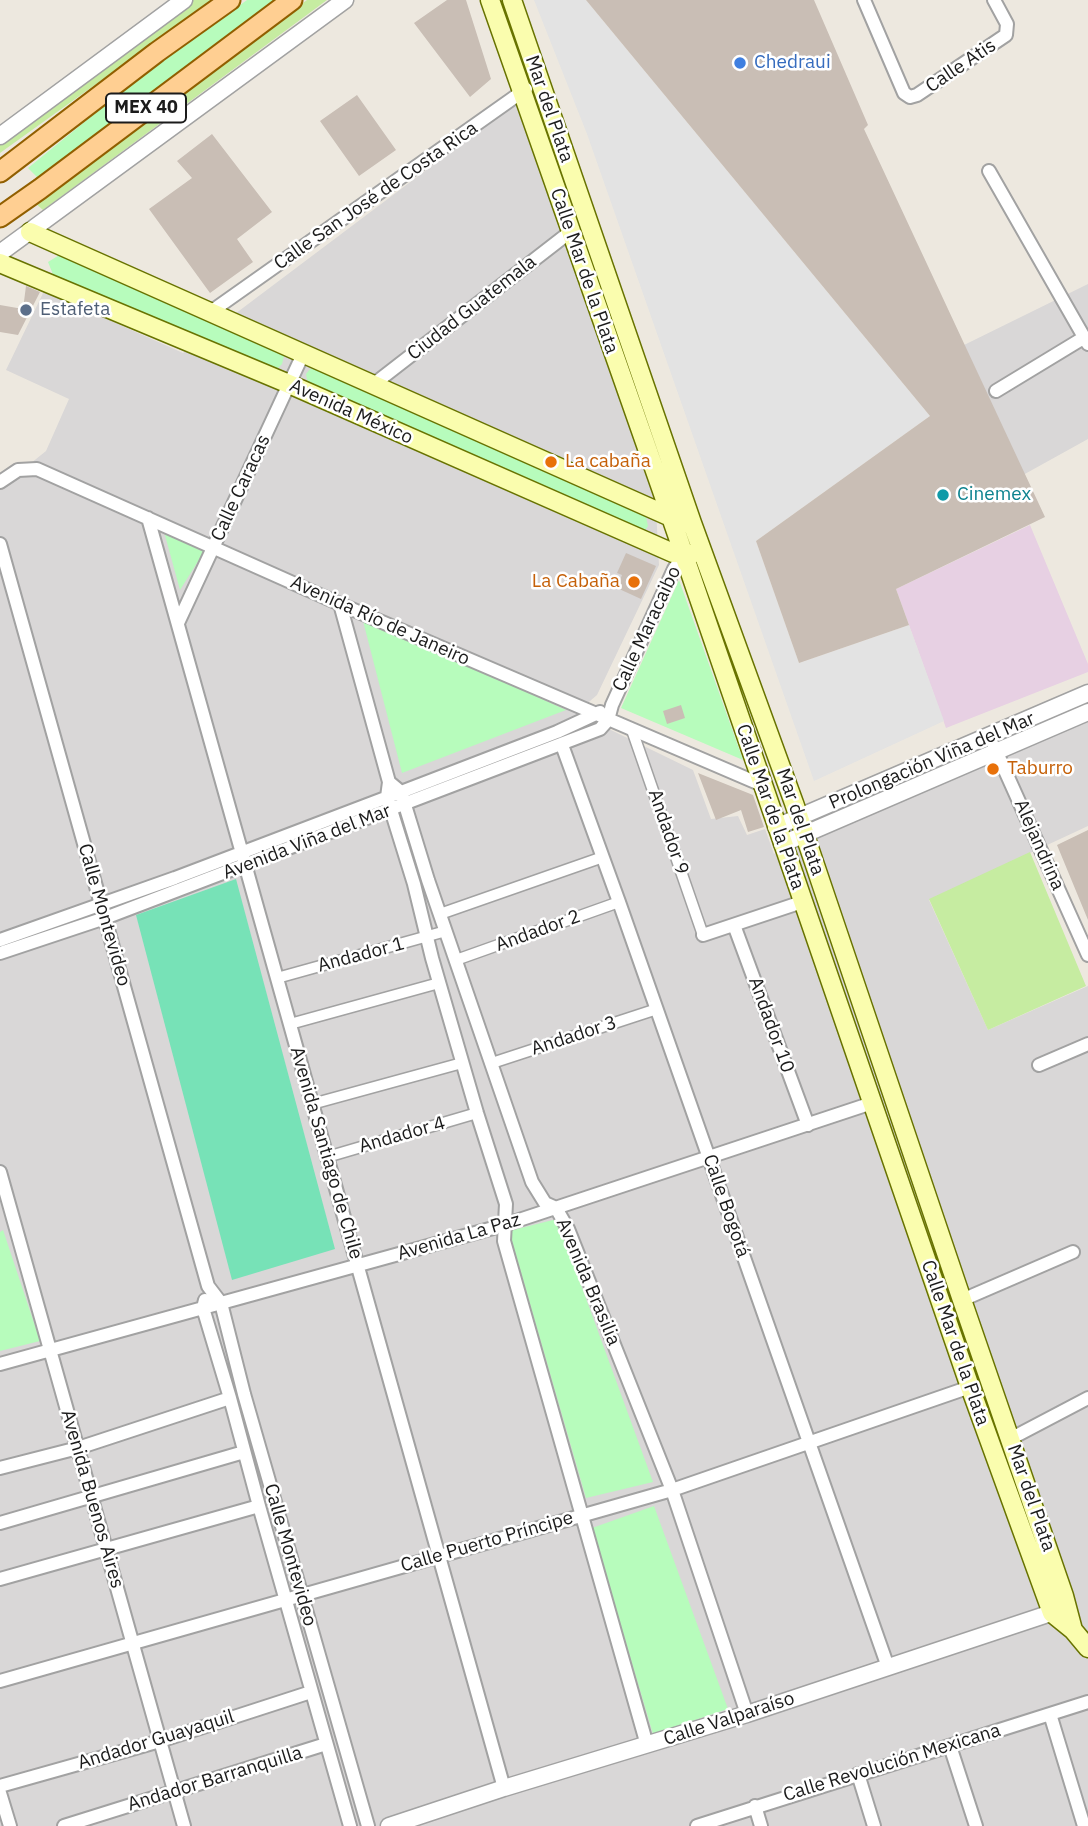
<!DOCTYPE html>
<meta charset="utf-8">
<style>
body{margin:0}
canvas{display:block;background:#ede8df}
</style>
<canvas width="1088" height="1826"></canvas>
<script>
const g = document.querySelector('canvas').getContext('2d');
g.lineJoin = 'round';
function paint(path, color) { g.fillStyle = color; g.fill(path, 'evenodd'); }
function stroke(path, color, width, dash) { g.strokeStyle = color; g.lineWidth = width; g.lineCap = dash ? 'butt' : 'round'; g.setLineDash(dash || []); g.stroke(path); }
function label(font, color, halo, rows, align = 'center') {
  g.font = font + ' "IBM Plex Sans",sans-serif'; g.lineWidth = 5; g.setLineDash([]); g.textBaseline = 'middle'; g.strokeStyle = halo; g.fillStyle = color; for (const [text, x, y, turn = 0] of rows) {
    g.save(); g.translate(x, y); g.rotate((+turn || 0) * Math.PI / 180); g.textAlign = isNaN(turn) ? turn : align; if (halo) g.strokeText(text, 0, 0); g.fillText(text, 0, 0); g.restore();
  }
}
const residential = new Path2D(`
 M518,101L655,490L659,565L597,695L576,713L693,770L711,819L738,816L747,835L765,829L774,854L1088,719V826L929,900L988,1030L1088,986V1826H0V488L46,451L69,399L6,370L44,291L183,353Z
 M1088,284V439L1023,475L964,345Z`);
const industrial = new Path2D(`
 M1030,525L1088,664V672L946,728L896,589Z`);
const grass = new Path2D(`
 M193,0H213L0,153V144Z
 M307,0H327L43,210L34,202Z
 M981,747L983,754L819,826L816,819Z
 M1030,852L1086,986L988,1030L929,899Z`);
const park = new Path2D(`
 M247,0H282L39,179L28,168L130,85Z
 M61,254L280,350L284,356L282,364L278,368H272L54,277L48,262Z
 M317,367L646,517L648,526L644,532L312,385L307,380L306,374L310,369Z
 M163,528L207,547L180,590Z
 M679,580L743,760L621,708Z
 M362,617L566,710L402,773Z
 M557,1219L653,1482L586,1498L509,1231Z
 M3,1230L40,1341L0,1351V1232Z
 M654,1506L728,1709L653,1734L592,1528Z`);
const pitch = new Path2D(`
 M236,879L335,1249L232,1280L136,915Z`);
const parking = new Path2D(`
 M534,0H586L930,416L756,541L799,663L909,625L944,721L814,781L587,134Z`);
const building = new Path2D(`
 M447,0H466L491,79L470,97L414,23Z
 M586,0H814L868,125L864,129L1045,517L896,589L909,625L799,663L756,541L930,416Z
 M357,95L396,150L359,176L320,121Z
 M212,134L272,212L237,239L253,262L210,293L149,209L192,178L177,161Z
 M26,286L40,292L18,335L0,332V305L23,309Z
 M626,553L656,566L641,599L617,588L622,575L617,573Z
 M681,705L685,718L667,724L663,711Z
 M698,773L753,795L764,827L748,832L741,810L716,820Z
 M1088,830V920L1057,845Z`);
const pedestrian = new Path2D(`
 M632,730L703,935
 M440,914L603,857
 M456,960L619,902
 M277,978L446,931
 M290,1024L439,983
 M492,1063L657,1009
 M312,1104L462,1063
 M327,1157L477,1113`);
const minor = new Path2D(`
 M864,0L904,93L910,97L917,95L1006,35L1007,24L994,0
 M989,171L1088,344
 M212,311L526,89
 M374,384L570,232
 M996,391L1085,337
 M0,482L18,470L37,469L340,604L762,785
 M148,518L504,1788
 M0,544L208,1286L221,1303L244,1394L368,1826
 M340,604L389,782L387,797L414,884L432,958L477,1113L506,1204L504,1241L647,1745
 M178,623L304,352
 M562,745L619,902L888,1667
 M994,746L1088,955
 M389,782L401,792L428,880L532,1182L545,1203L556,1208L568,1229L672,1490L747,1714
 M734,925L808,1125
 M703,935L802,902
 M0,940L175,878L401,792L557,732L600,712
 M0,953L105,918L600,729L608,720L612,705L674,569L684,555
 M1039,1065L1088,1044
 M0,1172L184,1826
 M205,1300L203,1308L230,1398L259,1506L350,1826
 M962,1300L1073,1252
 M0,1364L504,1225L872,1103
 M1010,1439L1088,1398
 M0,1468L78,1448L230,1398
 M0,1523L244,1452
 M0,1579L259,1506
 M0,1681L672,1490L970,1387
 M1050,1714L1084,1826
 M950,1746L976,1826
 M858,1774L874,1826
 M0,1786L160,1741L311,1692
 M0,1793L10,1826
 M755,1806L761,1826
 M64,1826L326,1744
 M697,1826L1088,1702`);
const tertiary = new Path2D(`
 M0,136L184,0
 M0,253L345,0
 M776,827L1088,693
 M782,844L1088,712
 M389,1826L504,1788L747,1714L1063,1609`);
const secondary = new Path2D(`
 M490,0L661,488L970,1387L1052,1613L1073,1630L1088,1648
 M512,0L692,523L794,803L962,1300L1064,1596L1073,1630
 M30,232L675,519
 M0,263L289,384L673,553L692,554`);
const primary = new Path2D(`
 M0,172L157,52L230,0
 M0,217L40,189L292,0`);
const markers = [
 [740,63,7,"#3f7fe0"],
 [26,310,7,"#5c6f8a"],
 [551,462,7,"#e8710a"],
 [943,495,7,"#0f9aa8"],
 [634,582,7,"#e8710a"],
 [993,769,7,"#e8710a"]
];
const shields = [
 [146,108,80]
];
const shieldNames = [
 ["MEX 40",146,108]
];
const shopNames = [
 ["Chedraui",754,63]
];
const streetNames = [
 ["Calle Atis",961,66,-34],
 ["Mar del Plata",549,109,71],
 ["Calle San José de Costa Rica",376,196,-35],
 ["Calle Mar de la Plata",584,271,71],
 ["Ciudad Guatemala",472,308,-38],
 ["Avenida México",351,412,24],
 ["Calle Caracas",241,488,-65],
 ["Avenida Río de Janeiro",380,621,24],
 ["Calle Maracaibo",647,629,-65],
 ["Prolongación Viña del Mar",932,761,-23],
 ["Calle Mar de la Plata",770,807,71],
 ["Mar del Plata",800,822,71],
 ["Andador 9",668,832,71],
 ["Avenida Viña del Mar",307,842,-21],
 ["Alejandrina",1039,845,66],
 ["Calle Montevideo",104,915,74],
 ["Andador 2",538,931,-20],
 ["Andador 1",361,955,-15],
 ["Andador 10",771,1025,70],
 ["Andador 3",574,1036,-18],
 ["Andador 4",402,1135,-16],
 ["Avenida Santiago de Chile",326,1153,74],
 ["Calle Bogotá",726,1206,71],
 ["Avenida La Paz",459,1237,-16],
 ["Avenida Brasilia",588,1282,67],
 ["Calle Mar de la Plata",955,1343,71],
 ["Mar del Plata",1031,1498,71],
 ["Avenida Buenos Aires",92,1499,74],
 ["Calle Puerto Príncipe",487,1542,-16],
 ["Calle Montevideo",290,1555,74],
 ["Calle Valparaíso",729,1719,-18],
 ["Andador Guayaquil",156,1740,-17],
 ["Calle Revolución Mexicana",892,1763,-17],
 ["Andador Barranquilla",215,1779,-17]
];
const serviceNames = [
 ["Estafeta",40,310]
];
const foodNames = [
 ["La cabaña",565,462],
 ["La Cabaña",620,582,"right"],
 ["Taburro",1007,769]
];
const cultureNames = [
 ["Cinemex",957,495]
];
paint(residential, '#d9d7d7');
paint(industrial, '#e7d0e3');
paint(grass, '#c6eca1');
paint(park, '#b7fcbc');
paint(pitch, '#77e2b7');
paint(parking, '#e3e3e3');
paint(building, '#c9beb5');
stroke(pedestrian, '#a2a2a2', 13);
stroke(minor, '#a2a2a2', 16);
stroke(tertiary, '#a2a2a2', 19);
stroke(secondary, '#687300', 21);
stroke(primary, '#915f00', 23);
stroke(pedestrian, '#fff', 10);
stroke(minor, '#fff', 12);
stroke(tertiary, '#fff', 16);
stroke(secondary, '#fafdae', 18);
stroke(primary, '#ffcf92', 19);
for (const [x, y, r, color] of markers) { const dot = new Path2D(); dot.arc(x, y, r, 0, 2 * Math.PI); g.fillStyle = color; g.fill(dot); stroke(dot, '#fff', 2.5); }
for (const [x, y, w] of shields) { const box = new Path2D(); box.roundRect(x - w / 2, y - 14.5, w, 29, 5); g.fillStyle = '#fff'; g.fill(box); stroke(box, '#1b1b1b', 2); }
label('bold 18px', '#1b1b1b', null, shieldNames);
label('19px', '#366cbe', '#fff', shopNames, 'left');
label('19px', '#1b1b1b', '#fff', streetNames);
label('19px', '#4e5e75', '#fff', serviceNames, 'left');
label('19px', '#c56008', '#fff', foodNames, 'left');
label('19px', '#0d838f', '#fff', cultureNames, 'left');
</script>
